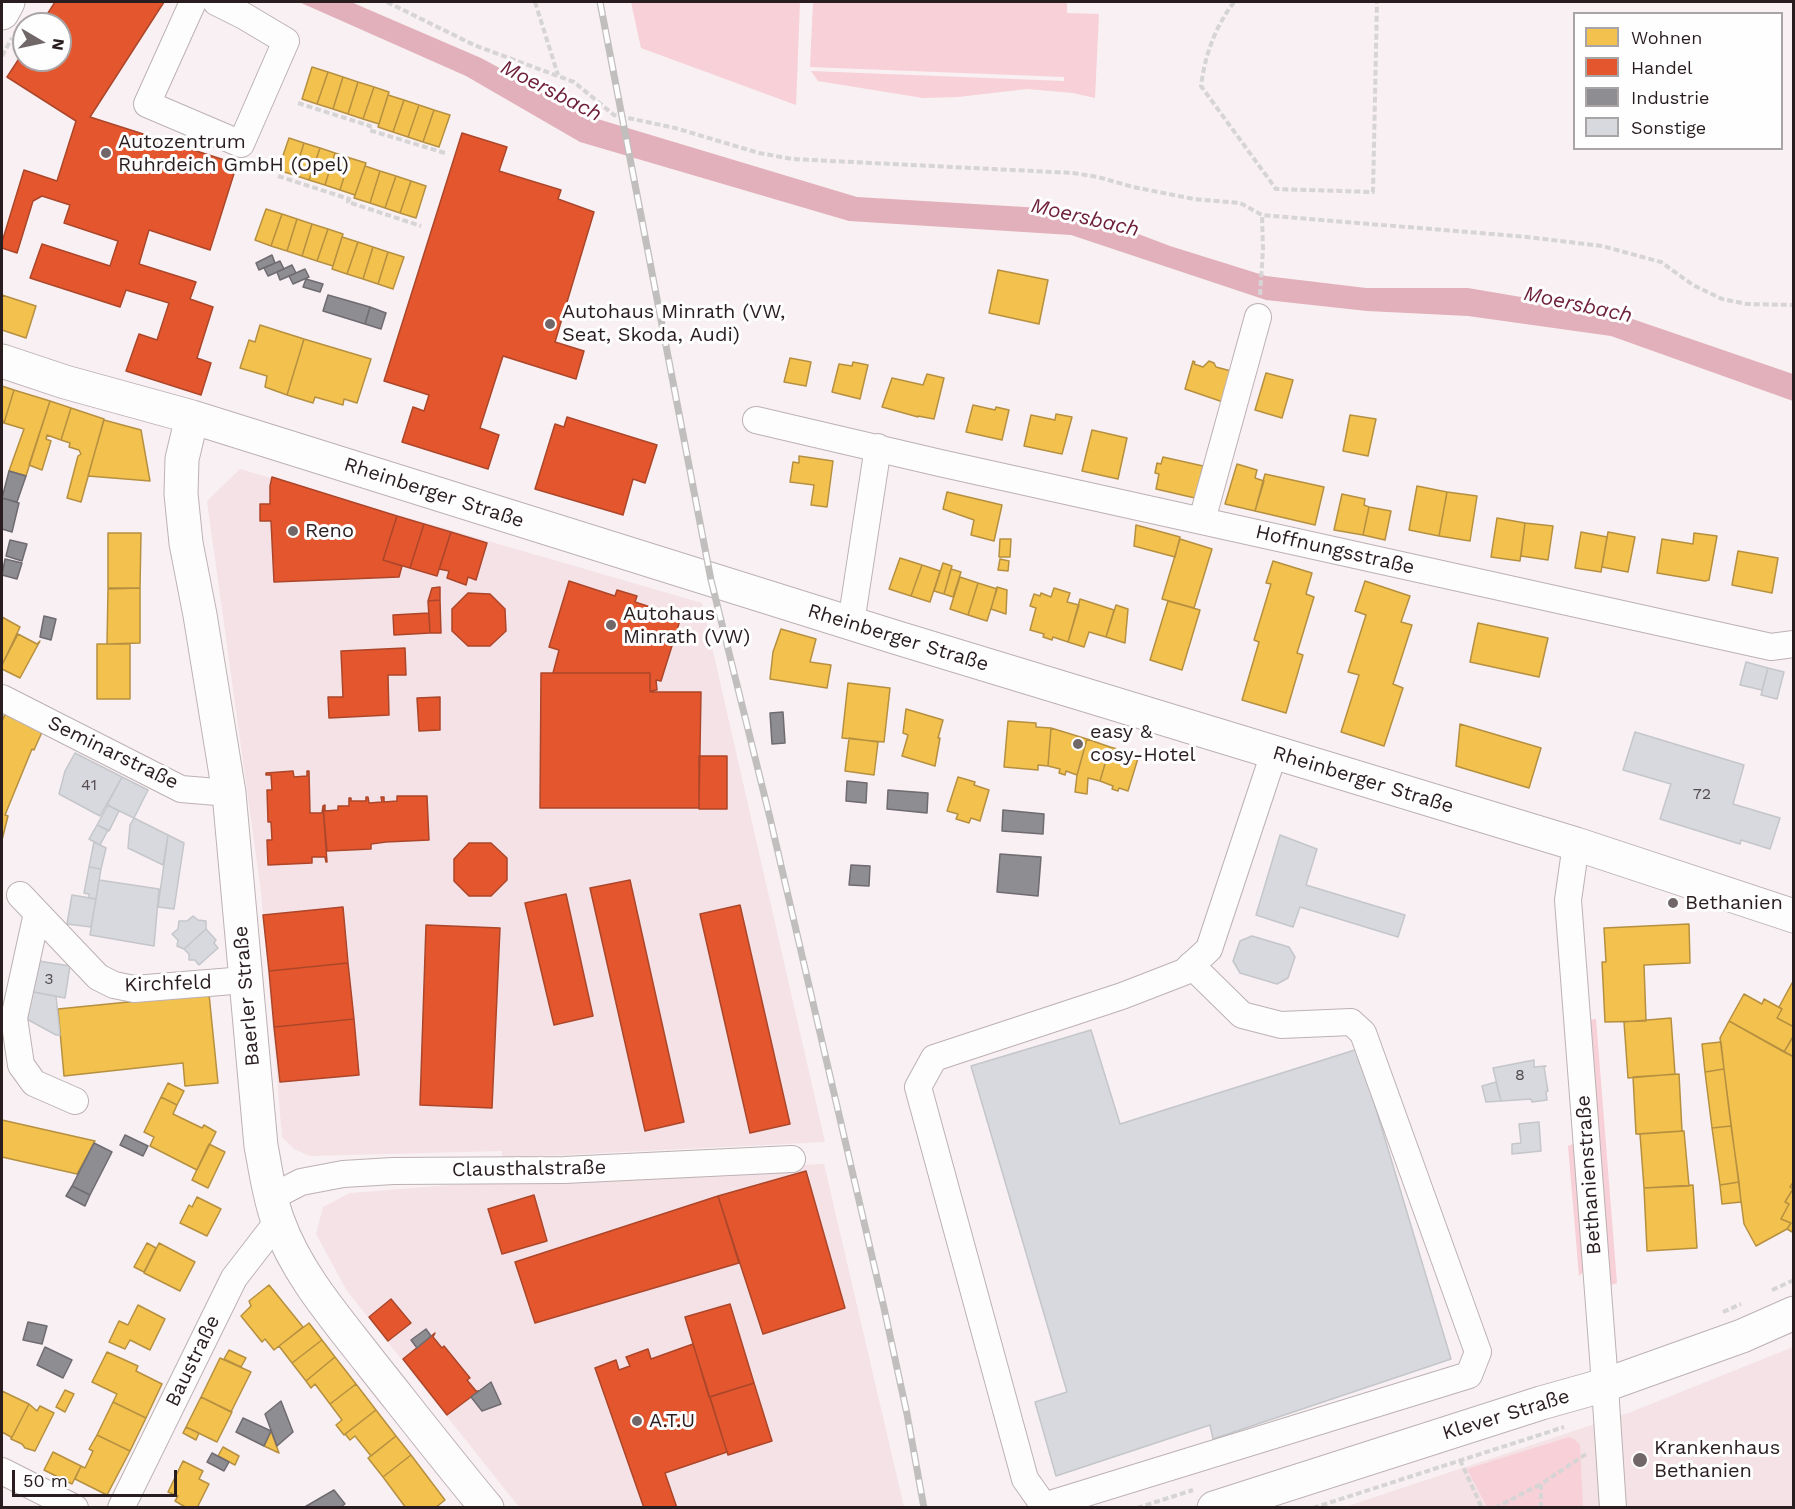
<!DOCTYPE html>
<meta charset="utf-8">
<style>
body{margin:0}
#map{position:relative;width:1795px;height:1509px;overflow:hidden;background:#f8f0f2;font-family:"Work Sans",sans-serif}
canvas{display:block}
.frame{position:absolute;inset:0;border:3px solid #291d1f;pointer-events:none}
.legend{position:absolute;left:1573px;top:12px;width:210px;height:138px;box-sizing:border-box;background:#fefefe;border:2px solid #a9a4a5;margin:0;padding:8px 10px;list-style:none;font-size:18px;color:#291d1f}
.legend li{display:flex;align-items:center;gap:12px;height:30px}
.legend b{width:30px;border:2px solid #a9a4a5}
.north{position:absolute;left:12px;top:12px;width:60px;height:60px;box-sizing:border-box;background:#fefefe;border:2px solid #a9a4a5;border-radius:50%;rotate:99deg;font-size:16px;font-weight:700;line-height:24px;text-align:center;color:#291d1f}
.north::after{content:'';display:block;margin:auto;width:21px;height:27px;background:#716769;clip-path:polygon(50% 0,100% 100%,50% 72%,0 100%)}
.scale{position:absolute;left:12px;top:1470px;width:165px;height:27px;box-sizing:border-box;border:3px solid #291d1f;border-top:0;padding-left:8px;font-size:18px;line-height:21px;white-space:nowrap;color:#291d1f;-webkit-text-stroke:4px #fefefe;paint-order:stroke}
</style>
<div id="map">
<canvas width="1795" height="1509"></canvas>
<div class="frame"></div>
<ul class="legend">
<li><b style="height:16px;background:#f2c14e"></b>Wohnen</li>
<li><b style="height:16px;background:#e4572e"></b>Handel</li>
<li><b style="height:16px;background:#8d8d92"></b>Industrie</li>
<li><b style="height:16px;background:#d7d9de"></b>Sonstige</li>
</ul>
<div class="north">N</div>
<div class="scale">50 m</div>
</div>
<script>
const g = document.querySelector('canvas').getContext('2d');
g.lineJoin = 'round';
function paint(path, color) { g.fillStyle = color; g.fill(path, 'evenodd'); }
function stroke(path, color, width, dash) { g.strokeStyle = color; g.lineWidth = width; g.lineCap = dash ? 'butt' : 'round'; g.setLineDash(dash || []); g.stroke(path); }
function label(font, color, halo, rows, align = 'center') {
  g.font = font + ' "Work Sans",sans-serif'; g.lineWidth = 6; g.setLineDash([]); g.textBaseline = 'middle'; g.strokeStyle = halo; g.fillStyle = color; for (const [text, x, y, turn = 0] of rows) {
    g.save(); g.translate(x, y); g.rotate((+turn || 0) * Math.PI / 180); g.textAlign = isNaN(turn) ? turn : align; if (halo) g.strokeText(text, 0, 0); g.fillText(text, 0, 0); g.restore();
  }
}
const built = new Path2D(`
 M240,469L702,603L825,1142L502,1158V1151L310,1156L294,1149L282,1137L261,892L207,501Z
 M824,1164L904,1507H519L347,1291L316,1234L323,1207L350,1193L526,1179Z
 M1793,1347V1507L1342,1508L1631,1412Z`);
const green = new Path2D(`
 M631,2H800L796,105L641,48Z
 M813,2H1067V13L1099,14L1095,98L1073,93L1027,89L958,97L923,98L818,81L811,71L1064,81V77L810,67Z
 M1596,1019L1617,1283L1608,1286L1589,1020Z
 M1577,1142L1586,1270L1579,1276L1568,1146Z
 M1569,1437L1575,1440L1580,1445L1583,1507H1487L1467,1469Z`);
const water = new Path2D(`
 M299,2H351L481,58L591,117L857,197L1075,210L1170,246L1266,276L1366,288H1468L1615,313L1793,374V401L1611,336L1468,316L1367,311L1266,300L1071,235L849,221L580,142L466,76Z`);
const homes = new Path2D(`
 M312,67L328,72L317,104L302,99Z
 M328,72L343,77L333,109L317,104Z
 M343,77L358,82L348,114L333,109Z
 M358,82L374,87L363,119L348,114Z
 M374,87L389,92L379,124L363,119Z
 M388,95L404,100L393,132L378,127Z
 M404,100L419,105L408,137L393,132Z
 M419,105L434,110L423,142L408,137Z
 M434,110L450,115L439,147L423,142Z
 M289,138L304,143L294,175L278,170Z
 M304,143L320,148L309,180L294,175Z
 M320,148L335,153L325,185L309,180Z
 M335,153L350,158L340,190L325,185Z
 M350,158L366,163L355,195L340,190Z
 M365,166L380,171L370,203L354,198Z
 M380,171L396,176L385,208L370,203Z
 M396,176L411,181L400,213L385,208Z
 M411,181L426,186L416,218L400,213Z
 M266,209L282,214L271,246L255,240Z
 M282,214L297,219L287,251L271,246Z
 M297,219L312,224L302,256L287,251Z
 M312,224L328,229L317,261L302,256Z
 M328,229L343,234L333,266L317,261Z
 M342,237L358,242L347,274L332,269Z
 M358,242L373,247L363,279L347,274Z
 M373,247L388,252L378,284L363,279Z
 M388,252L404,257L393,289L378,284Z
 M998,270L1048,280L1039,324L989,313Z
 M2,295L36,306L26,338L2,330Z
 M260,325L304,339L287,395L265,387L267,376L240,368L249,340L255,342Z
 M304,339L371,359L357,403L344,399L343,405L315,397L313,403L287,395Z
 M790,358L811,362L806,386L784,382Z
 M1193,361L1195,362L1194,364L1203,367L1209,361L1214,363L1216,367L1231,371L1223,402L1185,389Z
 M853,362L868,365L860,399L832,392L839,364L852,366Z
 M1266,373L1293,380L1282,418L1255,410Z
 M927,374L944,378L934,419L918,416V417L882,407L892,378L923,385Z
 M2,386L14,390L4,423L2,420Z
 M14,390L50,401L26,476L9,471L24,429L4,423Z
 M50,401L71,408L61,440L47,435L46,439L51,441L42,470L29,465Z
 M973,405L995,410L996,407L1009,410L1002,440L966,432Z
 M71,408L104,419L81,502L67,498L78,456L81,454L79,450L69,447L70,443L61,440Z
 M1056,414L1072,417L1062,454L1024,446L1031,415L1055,420Z
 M1350,415L1376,419L1368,456L1343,451Z
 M104,420L141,430L150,481L88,476Z
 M1092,430L1127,438L1118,479L1082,471Z
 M799,456L833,461L827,507L811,505L814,485L790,482L793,462L799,463Z
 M1163,457L1203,466L1201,474L1207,475L1195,498L1156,489L1159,474L1155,473L1157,463L1161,464Z
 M1237,464L1257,470L1255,478L1264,481L1255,511L1225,504Z
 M1265,474L1324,487L1315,525L1255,511Z
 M1417,486L1447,492L1439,536L1409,530Z
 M947,492L1002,505L994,541L971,535L974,520L943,509Z
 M1447,492L1477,496L1470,541L1439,536Z
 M1342,494L1365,499L1364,505L1369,507L1363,535L1334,530Z
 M1369,507L1391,511L1385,540L1363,535Z
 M1497,518L1525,523L1520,561L1491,557Z
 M1525,523L1553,526L1548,560L1521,556Z
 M1136,525L1180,537L1175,557L1134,546Z
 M1581,532L1607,537L1601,572L1575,568Z
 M1608,532L1635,537L1628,572L1602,567Z
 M108,533H141L140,588H108Z
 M1694,533L1717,536L1709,580L1705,581L1657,573L1662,539L1693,544Z
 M1000,539H1011L1010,557H999Z
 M1180,539L1212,549L1194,608L1162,599Z
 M1738,551L1778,558L1772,593L1732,585Z
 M900,558L922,565L911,596L889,589Z
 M1000,559L1009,561L1008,571L998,570Z
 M1273,561L1312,573L1306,594L1314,597L1297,653L1303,655L1286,713L1242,700L1259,642L1254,640L1271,584L1266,583Z
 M943,563L952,566L944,594L934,591Z
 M922,565L940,571L930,602L911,596Z
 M951,569L961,572L953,597L944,594Z
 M960,577L978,583L968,615L950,609Z
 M1365,581L1410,596L1401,622L1412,625L1393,684L1403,688L1384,746L1341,732L1359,675L1348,672L1366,615L1355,611Z
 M978,583L997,589L987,621L968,615Z
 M997,587L1007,590L1006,614L991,609Z
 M140,588V643L107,644L108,589Z
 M1054,588L1070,593L1067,602L1079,605L1068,642L1053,637L1052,640L1043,637L1044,634L1030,630L1036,608L1030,606L1034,594L1040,596L1041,593L1051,597Z
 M1080,599L1114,610L1106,637L1089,632L1084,647L1068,642Z
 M1168,601L1200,610L1182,670L1150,660Z
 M1116,605L1128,609L1125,643L1106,637Z
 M2,617L20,627L2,665Z
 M1478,623L1548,638L1539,677L1470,662Z
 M781,629L816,639L810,662L831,665L827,688L770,679L773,652Z
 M18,634L37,644L40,641L20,678L2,669V665Z
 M97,644H130V699H97Z
 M848,683L890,688L884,742L842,738Z
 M906,709L943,720L938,738H940L935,766L902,756L908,735L903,733Z
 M5,714L42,732L34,750L32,749L5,815L8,816L2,840V721Z
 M1008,721L1036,723V727L1051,728L1048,766L1038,765V770L1004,767Z
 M1460,724L1541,748L1529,788L1456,766Z
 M1051,728L1087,739L1077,775L1066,771L1065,775L1059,773L1060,769L1048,766Z
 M849,738L878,742L874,775L845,771Z
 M1087,739L1110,747L1100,781L1088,778L1087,794L1075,792L1077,775Z
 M1110,747L1139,755L1128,791L1119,788L1118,791L1112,789L1113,786L1100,781Z
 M958,777L975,782L974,785L989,790L980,821L971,818L969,823L956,819L958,814L947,811Z
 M1689,924L1690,963L1644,965L1646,1021L1605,1022L1602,962H1606L1604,928Z
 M1792,983L1794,984V1027L1777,1018L1782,1009L1779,1007Z
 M209,994L218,1083L185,1086L183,1063L64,1076L58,1009Z
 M1744,994L1762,1004L1764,999L1782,1009L1777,1018L1794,1027V1035L1784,1052L1729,1021Z
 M1671,1018L1675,1074L1628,1078L1624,1022Z
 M1729,1021L1794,1057V1181L1790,1187L1793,1189L1785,1202L1789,1204L1781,1219L1791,1223L1787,1229L1756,1246L1744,1224L1720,1038Z
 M1794,1035V1057L1784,1052Z
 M1721,1042L1724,1069L1705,1072L1702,1044Z
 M1724,1069L1731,1126L1712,1128L1705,1072Z
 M1679,1074L1682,1131L1636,1134L1633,1077Z
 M168,1083L184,1091L177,1105L161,1097Z
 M161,1097L177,1105L173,1114L202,1128L204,1125L216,1132L197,1170L150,1146L154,1137L144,1132Z
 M2,1120L95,1141L77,1174L2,1157Z
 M1731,1126L1739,1182L1720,1185L1712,1128Z
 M1684,1131L1689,1186L1644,1188L1640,1134Z
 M209,1144L225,1152L208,1188L192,1180Z
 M1794,1181V1233L1787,1229L1791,1223L1781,1219L1789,1204L1785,1202L1793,1189L1790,1187Z
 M1739,1182L1741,1202L1722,1204L1720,1185Z
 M1693,1185L1697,1248L1647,1251L1644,1188Z
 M197,1197L221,1209L207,1236L180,1223L189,1205L192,1207Z
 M147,1243L156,1248L144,1272L134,1267Z
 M159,1243L195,1262L180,1291L144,1273Z
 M269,1285L303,1327L274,1350L265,1339L262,1342L241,1316L251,1306L249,1301Z
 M138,1305L165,1319L150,1350L130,1340L125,1349L109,1342L119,1321L128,1325Z
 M309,1323L322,1340L292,1363L279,1346Z
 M322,1340L335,1357L306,1381L292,1363Z
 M229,1350L246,1358L241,1367L224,1359Z
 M107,1352L138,1366L136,1371L162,1384L146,1418L113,1402L117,1394L92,1382Z
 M335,1357L356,1384L330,1404L315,1384L311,1388L306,1381Z
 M220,1358L251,1372L231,1412L201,1397Z
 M356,1384L376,1410L344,1435L336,1425L342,1420L330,1404Z
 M65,1390L74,1394L65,1412L56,1407Z
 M2,1391L29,1404L11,1439V1437L2,1432Z
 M201,1397L232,1412L217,1442L186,1427Z
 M113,1402L146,1418L130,1451L97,1435Z
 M29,1404L37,1411L40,1406L54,1413L35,1451L25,1448L22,1444L11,1439Z
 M376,1410L396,1436L371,1456L355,1436L350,1440L345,1434Z
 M186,1427L199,1433L196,1440L183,1433Z
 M271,1431L279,1453L264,1446Z
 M97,1435L130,1451L107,1495L75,1479L81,1466L85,1468L93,1451L89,1449Z
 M396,1436L411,1455L383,1477L368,1458Z
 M223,1447L239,1456L235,1465L218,1456Z
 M53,1452L81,1466L72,1484L44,1470Z
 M411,1455L445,1500L435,1508H406L383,1477Z
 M183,1461L203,1471L199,1479L209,1484L197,1508H187L175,1501L178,1496L168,1492Z`);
const shops = new Path2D(`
 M55,2H164L90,117L237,164L210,250L149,230L139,264L196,282L190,299L213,307L197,358L211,363L201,395L126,371L139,334L157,340L169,303L126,290L120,307L30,278L42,244L110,266L118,241L64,223L70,205L42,196L33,201L17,253L2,248V242L24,170L57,181L76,121L7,77L24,51V60H60V24H41Z
 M462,133L507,147L499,171L561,190L558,199L594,212L555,342L584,351L576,379L503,356L480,428L499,435L488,469L402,442L413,407L424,411L429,395L384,381Z
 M567,417L657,445L645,483L633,479L623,515L535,489L555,424L564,427Z
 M272,477L397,516L383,560L402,566L399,577L274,582L271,521H260V504H270V486Z
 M397,516L424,524L410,568L383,560Z
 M424,524L451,532L437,576L410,568Z
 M451,532L487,543L476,580L468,577L466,585L447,578L449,571L439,569Z
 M569,581L615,596L617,590L637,596L635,602L681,617L661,681L656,680L657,690L650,691V673H553L559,650L549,647Z
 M440,587V600L428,601L432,588Z
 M468,593L490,594L505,609L506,631L490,646H468L452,631V609Z
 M440,600L441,633H430L428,601Z
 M429,613L430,633L394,635L393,615Z
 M405,648L406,675H388L389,715L329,718L328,697H343L341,651Z
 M541,673H650V692H701L699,808H540Z
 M440,697V730L419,731L417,698Z
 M699,756H727V809H699Z
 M293,771L294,777L307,776V771H309L310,813H322L323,806L327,862H326L325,857H312V863L268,865L267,840H272L271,822H268L267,790H272L271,775H266V773Z
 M397,796H427L429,840L386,842L371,844V849L327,851L323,806L325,805V811L338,810V806H349V798H351V801H366V797H368L369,803L382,802L381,797H384V802L397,801Z
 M469,843H491L507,858V880L491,896H469L454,881V859Z
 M630,880L684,1122L645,1131L590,888Z
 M566,894L593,1016L554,1025L525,903Z
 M740,905L790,1124L750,1133L700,914Z
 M343,907L348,963L269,971L263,915Z
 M426,925L500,928L492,1108L420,1105Z
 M348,963L354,1019L274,1027L269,971Z
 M354,1019L359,1075L280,1082L274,1027Z
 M806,1171L845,1308L763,1334L718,1196Z
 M534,1195L547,1241L502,1254L488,1209Z
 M718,1196L739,1263L535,1323L515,1262Z
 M391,1299L411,1323L388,1341L369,1317Z
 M730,1304L754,1383L709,1397L685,1317Z
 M435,1333L433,1337L442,1348L444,1346L470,1378L467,1380L476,1391H479L447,1415L403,1359Z
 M693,1344L727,1452L665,1473L677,1508H644L595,1368L616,1360L619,1370L630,1366L626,1357L648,1349L651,1359Z
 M754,1383L772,1441L728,1455L710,1397Z`);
const industry = new Path2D(`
 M272,255L275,263L259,270L256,263Z
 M280,261L284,269L268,276L264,268Z
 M292,265L296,273L280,280L277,272Z
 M305,269L309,277L293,284L289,276Z
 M306,279L323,284L320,292L303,287Z
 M328,295L370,307L365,324L323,311Z
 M370,307L386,313L381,329L365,324Z
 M9,471L26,476L17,502L2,498Z
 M2,498L19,503L12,532L2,529Z
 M10,540L27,544L22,561L6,556Z
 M5,559L22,563L17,579L2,575Z
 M44,616L56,619L51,640L40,637Z
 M783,712L785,743L772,744L770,713Z
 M847,781L867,783L866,803L846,801Z
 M888,790L928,793L927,813L887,809Z
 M1003,810L1044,814L1043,834L1002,831Z
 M1000,854L1041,857L1038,896L997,892Z
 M851,865L870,866L869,886L849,885Z
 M125,1135L148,1146L143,1156L120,1145Z
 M94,1143L112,1152L90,1195L72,1186Z
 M72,1186L90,1195L85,1206L66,1196Z
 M28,1322L47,1326L42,1344L23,1340Z
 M426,1329L431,1336L417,1348L411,1340Z
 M45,1347L72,1360L63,1378L37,1365Z
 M491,1382L501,1404L482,1411L471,1397Z
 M281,1401L293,1432L277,1446L265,1414Z
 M243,1418L271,1431L264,1446L236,1432Z
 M212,1453L229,1462L224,1471L207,1462Z
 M334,1490L345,1504L339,1508H303Z`);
const building = new Path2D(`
 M1746,662L1768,668L1762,690L1740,685Z
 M1768,668L1784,672L1777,699L1761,695Z
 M1635,732L1744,765L1733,804L1780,818L1770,849L1741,840L1740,844L1660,819L1671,784L1623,770Z
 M75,753L122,777L100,816L59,794L65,771Z
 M122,777L148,790L134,818L107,805Z
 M108,805L119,811L109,831L97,825Z
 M134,818L168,835L163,865L128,848L130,825Z
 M97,825L108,830L100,845L89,839Z
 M168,835L184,843L174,909L158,907Z
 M1280,835L1317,849L1306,885L1405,915L1398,937L1300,907L1293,927L1256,915Z
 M94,842L106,848L101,869L89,867Z
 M89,867L101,869L96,899L89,898V894L84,893Z
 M99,880L159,889L154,946L90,935Z
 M72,895L96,899L91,927L67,924Z
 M193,916L198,920L206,921V929L184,949L177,946L178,940L172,934L178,929L179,921H187Z
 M206,929L216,940L214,943L218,948L199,965L195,960H189V954L184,949Z
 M1252,936L1289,947L1295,957L1288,978L1277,984L1240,973L1233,961L1240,941Z
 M33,960L70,966L65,998L28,991Z
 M28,991L56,996L60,1035H56L23,1017Z
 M1091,1030L1120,1124L1358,1049L1451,1359L1213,1439L1210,1425L1056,1476L1035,1402L1067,1392L971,1066Z
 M1534,1060V1067L1546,1066L1544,1067L1548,1091L1546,1092L1547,1100L1532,1102L1531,1099L1501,1101L1493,1068Z
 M1496,1082L1501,1101L1486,1102L1482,1086Z
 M1539,1122L1541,1151L1512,1154V1144L1521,1143L1519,1124Z`);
const path = new Path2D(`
 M387,2L474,45L574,82L614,115L675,128L759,153L792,159L1073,173L1098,177L1133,187L1194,199L1240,203L1262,215L1527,237L1602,246L1661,262L1693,285L1722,299L1747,304L1794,305
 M535,2L558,75
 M1234,2C1215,27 1205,55 1201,86L1276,189L1373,192L1377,2
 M2,56L12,38
 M298,103L370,126L369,130L445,153
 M278,176L349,199L348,202L421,226
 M1260,295L1263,249L1262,215
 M1772,1290L1794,1280
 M1723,1312L1741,1304
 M1460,1460L1482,1508
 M1137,1508L1193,1490
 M1313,1508L1564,1427
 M1495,1508L1541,1484
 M1541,1508V1484L1586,1454`);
const minor = new Path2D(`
 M193,2L147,104L241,144L286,41L244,16L216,2
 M756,420L940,463L1771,647L1794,644
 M1202,520L1258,317
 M851,623L878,447
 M2,698L181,789L229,793
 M1576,844L1568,900L1603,1357L1613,1508
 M20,895L98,977L114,985L134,989L245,980
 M37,913L14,1018L21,1065L34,1083L75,1101
 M1191,965L1242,1015L1281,1025L1351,1022L1363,1033L1478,1352L1469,1375L1044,1506L1025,1479L918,1087L934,1058L1122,996L1184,972L1209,949L1274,753
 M270,1198L301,1182L343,1174L393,1171L564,1170L792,1159
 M2,1471L75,1508
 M121,1508L234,1278L278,1221`);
const major = new Path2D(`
 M2,13L8,2
 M2,361L65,382L192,417L898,638L1576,844L1794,916
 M192,417L182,459L181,494L186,543L200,615L229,793L261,1146C266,1171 269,1197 278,1221C297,1274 336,1318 370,1362C409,1411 447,1460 487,1508
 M1214,1508L1541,1403L1605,1385L1742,1336L1794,1313`);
const rail = new Path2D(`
 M600,2L711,580L770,818L884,1308L907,1414L924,1508`);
const markers = [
 [106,153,6,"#716769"],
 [550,324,6,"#716769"],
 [293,531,6,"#716769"],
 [611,625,6,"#716769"],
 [1078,744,6,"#716769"],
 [1673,903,6,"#716769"],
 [637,1421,6,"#716769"],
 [1640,1460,8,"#716769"]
];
const numberNames = [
 ["41",89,785],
 ["72",1702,794],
 ["3",49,979],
 ["8",1520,1075]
];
const poiNames = [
 ["Autozentrum",118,142],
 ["Ruhrdeich GmbH (Opel)",118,165],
 ["Autohaus Minrath (VW,",562,312],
 ["Seat, Skoda, Audi)",562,335],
 ["Reno",305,531],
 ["Autohaus",623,614],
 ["Minrath (VW)",623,637],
 ["easy &",1090,732],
 ["cosy-Hotel",1090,755],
 ["Bethanien",1685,903],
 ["A.T.U",649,1421],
 ["Krankenhaus",1654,1448],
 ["Bethanien",1654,1471]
];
const streetNames = [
 ["Rheinberger Straße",434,493,18],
 ["Hoffnungsstraße",1335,550,13],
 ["Rheinberger Straße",898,638,17],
 ["Seminarstraße",113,753,26],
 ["Rheinberger Straße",1363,780,17],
 ["Kirchfeld",168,984,-2],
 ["Baerler Straße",247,996,-95],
 ["Clausthalstraße",529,1169,-1],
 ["Bethanienstraße",1589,1175,-94],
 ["Baustraße",193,1361,-64],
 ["Klever Straße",1506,1415,-17]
];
const waterNames = [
 ["Moersbach",551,91,27],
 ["Moersbach",1085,218,13],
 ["Moersbach",1578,305,12]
];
paint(built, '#f5e2e6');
paint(green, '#f7d0d8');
paint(water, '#e2b0bb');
paint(homes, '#f2c14e');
stroke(homes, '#b69040', 1.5);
paint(shops, '#e4572e');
stroke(shops, '#ac462a', 1.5);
paint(industry, '#8d8d92');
stroke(industry, '#6f6b70', 1.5);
paint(building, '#d7d9de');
stroke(building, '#c4c6ca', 1.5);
stroke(minor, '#bcb1b3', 28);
stroke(major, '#bcb1b3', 35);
stroke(path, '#d6d4d4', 4, [6, 3]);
stroke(minor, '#fefdfd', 26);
stroke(major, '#fefdfd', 33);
stroke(rail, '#c1bebe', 7);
stroke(rail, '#fefefe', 4.5, [14]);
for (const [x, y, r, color] of markers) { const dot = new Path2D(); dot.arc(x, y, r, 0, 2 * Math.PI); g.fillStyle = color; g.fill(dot); stroke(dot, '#fefefe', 2); }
label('16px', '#544c4f', null, numberNames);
label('20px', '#291d1f', '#fefefe', poiNames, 'left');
label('20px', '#291d1f', '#fefefe', streetNames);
label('italic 21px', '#6d1e38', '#fefefe', waterNames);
</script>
